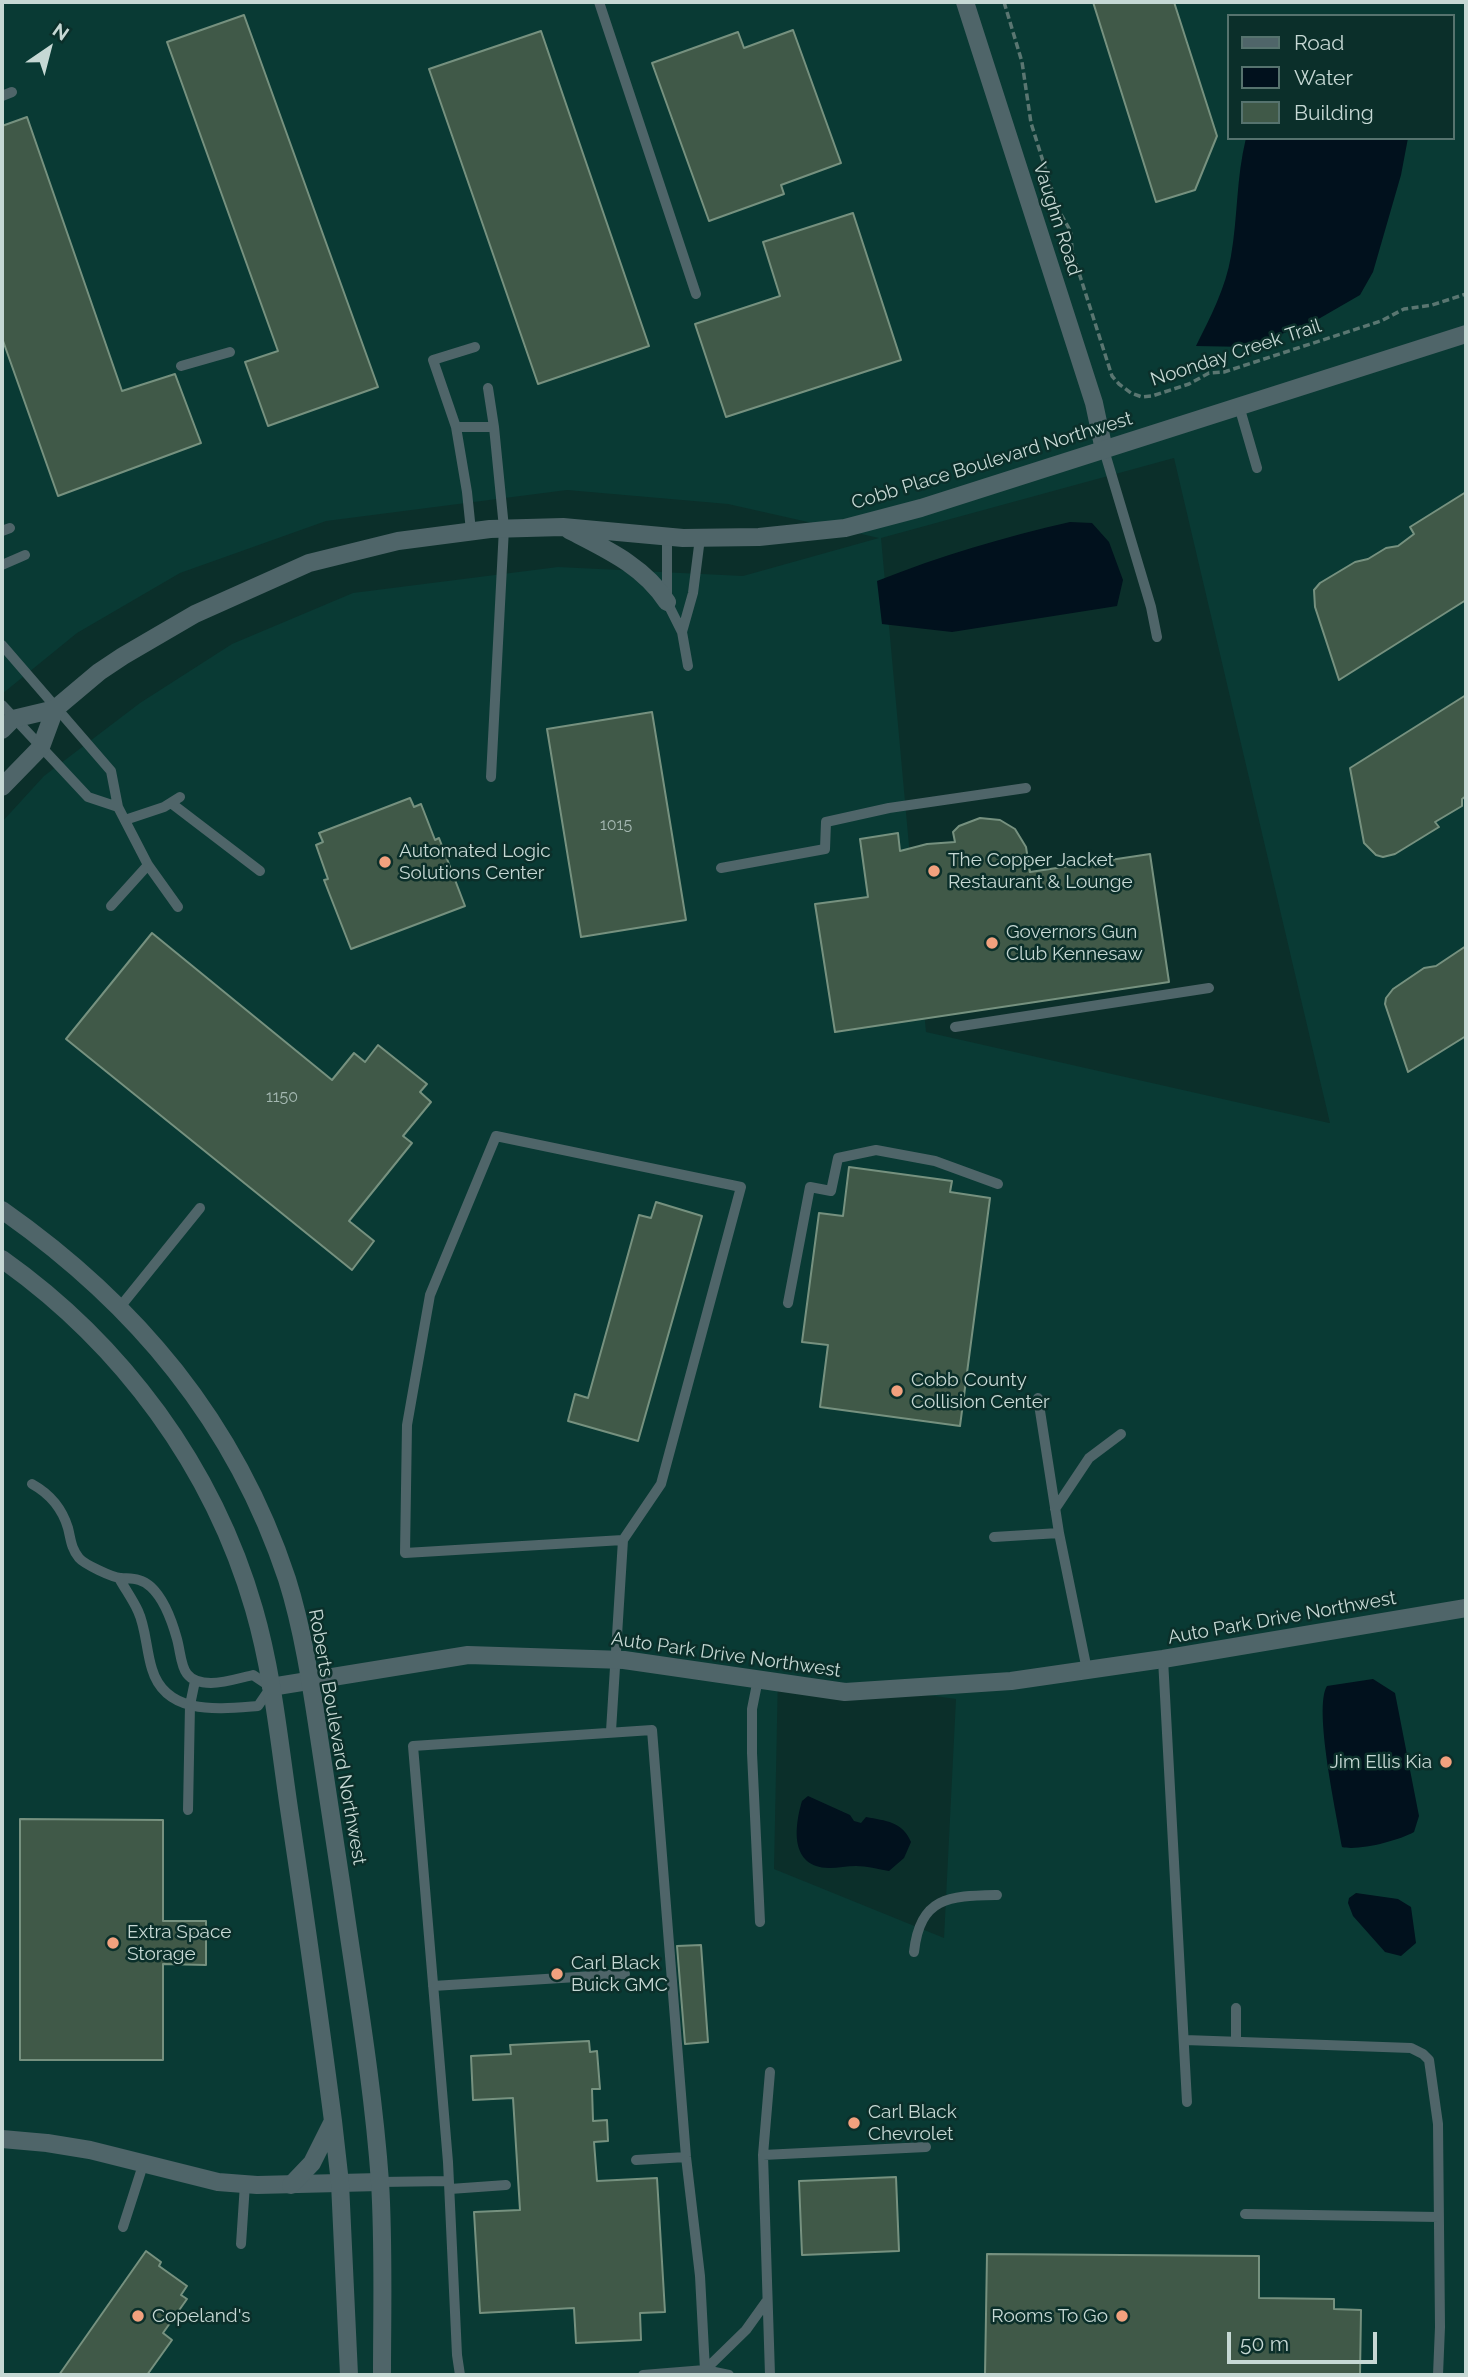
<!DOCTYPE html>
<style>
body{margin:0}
#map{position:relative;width:1468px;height:2377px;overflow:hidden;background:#0b2f2a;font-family:Raleway,sans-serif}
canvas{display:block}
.frame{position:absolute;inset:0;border:4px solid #c6d8d4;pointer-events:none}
.legend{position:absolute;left:1227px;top:14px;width:228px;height:126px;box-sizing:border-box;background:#0b2f2a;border:2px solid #56736e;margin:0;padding:9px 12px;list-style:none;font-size:21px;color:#c6d8d4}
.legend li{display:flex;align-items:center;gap:14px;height:35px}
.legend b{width:35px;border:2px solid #56736e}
.north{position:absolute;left:14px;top:14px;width:70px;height:70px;-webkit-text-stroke:5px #0b2f2a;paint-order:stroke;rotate:35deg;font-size:19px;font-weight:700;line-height:28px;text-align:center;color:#c6d8d4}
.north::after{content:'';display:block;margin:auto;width:24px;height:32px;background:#c6d8d4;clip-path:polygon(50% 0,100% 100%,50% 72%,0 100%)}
.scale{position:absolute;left:1227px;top:2332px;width:150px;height:32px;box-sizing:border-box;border:4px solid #c6d8d4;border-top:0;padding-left:9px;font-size:21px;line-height:24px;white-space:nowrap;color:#c6d8d4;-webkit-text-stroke:5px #0b2f2a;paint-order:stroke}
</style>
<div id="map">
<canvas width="1468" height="2377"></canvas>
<div class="frame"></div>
<ul class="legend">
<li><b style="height:9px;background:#4f6569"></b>Road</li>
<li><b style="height:19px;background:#01111d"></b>Water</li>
<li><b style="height:19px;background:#405948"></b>Building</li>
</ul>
<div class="north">N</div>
<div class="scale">50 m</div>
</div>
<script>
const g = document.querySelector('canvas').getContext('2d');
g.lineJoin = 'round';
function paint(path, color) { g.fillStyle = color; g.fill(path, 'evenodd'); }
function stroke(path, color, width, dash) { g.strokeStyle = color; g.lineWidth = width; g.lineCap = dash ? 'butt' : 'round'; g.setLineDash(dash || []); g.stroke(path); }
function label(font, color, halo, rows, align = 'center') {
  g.font = font + ' Raleway,sans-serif'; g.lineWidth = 5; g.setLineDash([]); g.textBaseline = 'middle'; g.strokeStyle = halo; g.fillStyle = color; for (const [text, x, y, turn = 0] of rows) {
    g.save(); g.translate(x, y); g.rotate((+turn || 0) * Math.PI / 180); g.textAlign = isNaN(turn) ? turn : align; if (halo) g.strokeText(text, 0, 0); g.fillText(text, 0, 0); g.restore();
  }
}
const built = new Path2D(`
 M2,2H1466V2375H2V822L44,776L140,703L232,644L353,593L558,567L743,576L879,538L728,504L567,490L326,521L180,573L77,633L2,694ZM1228,16H1452V138H1228ZM1174,458L1330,1123H1329L926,1032L881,538ZM778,1674L956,1699L944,1938L774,1869Z`);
const water = new Path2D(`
 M1246,138H1408L1401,175L1373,272L1360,295L1315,321L1248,347L1196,346C1210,318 1226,287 1231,256C1238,216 1236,179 1246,138Z
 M1070,522L1092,523L1109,542L1123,580L1117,606L952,632L882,624L877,581C940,556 1004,537 1070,522Z
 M1373,1679L1395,1693L1419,1816L1414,1832C1398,1841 1358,1851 1342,1847C1337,1816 1313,1708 1327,1686Z
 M808,1796L850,1815L854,1821L861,1823L866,1817C886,1821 902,1821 911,1842L904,1858L889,1871C878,1869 867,1866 856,1866C847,1866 838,1868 829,1868C790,1867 794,1828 802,1801Z
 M1356,1893L1398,1899L1411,1907L1416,1943L1401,1956L1385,1952L1353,1916L1348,1903L1349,1898Z`);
const building = new Path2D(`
 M1093,2H1174L1217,136L1195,190L1156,202Z
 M244,15L378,387L268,426L245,362L278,351L167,42Z
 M793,30L841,163L781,185L784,194L709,221L652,63L738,32L744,48Z
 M541,31L649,346L538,384L429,69Z
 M27,117L122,391L175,374L201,443L58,496L2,338V126Z
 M853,213L901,360L726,417L695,324L780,296L763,242Z
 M1466,492V600L1339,680L1315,607L1314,590L1320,583L1355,562L1368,559L1386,548L1398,546L1414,534L1410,527Z
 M1466,695V796L1462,799V806L1435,822L1439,827L1395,854L1383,857L1376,855L1364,843L1350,768Z
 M652,712L686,920L581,937L547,729Z
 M410,798L414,807L421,804L435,840L439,838L465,906L351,949L324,880L328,879L316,845L323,842L319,833Z
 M980,818L1000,820L1015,829L1026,847L1030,872L1150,854L1169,982L835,1032L815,904L868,897L860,839L898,833L900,851L927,844L955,842L953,832L959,826Z
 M152,933L332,1080L354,1053L365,1062L378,1045L427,1084L420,1092L431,1102L403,1136L412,1143L349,1221L374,1241L352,1270L66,1039Z
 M1466,946V1036L1408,1072L1385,1004L1386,998L1393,989L1424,968L1436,966Z
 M849,1167L952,1181L950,1192L990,1198L960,1426L820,1407L828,1345L802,1342L819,1213L843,1216Z
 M656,1202L702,1216L638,1441L568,1421L575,1394L588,1398L639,1215L651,1218Z
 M20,1819L163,1820V1921H206V1965L163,1964V2060H20Z
 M701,1945L708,2042L685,2044L677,1946Z
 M589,2041L590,2052L597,2051L600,2089H592L593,2121L607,2120L608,2141L594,2142L597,2181L657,2178L665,2312L640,2313L641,2340L576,2343L574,2308L480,2313L474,2212L520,2210L513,2098L473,2100L471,2056L511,2054L510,2045Z
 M896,2177L899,2251L802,2255L799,2181Z
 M146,2251L161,2262L159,2266L187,2286L181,2295L187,2299L163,2333L172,2340L147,2375H59Z
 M987,2254L1259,2256V2298L1334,2299V2309L1361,2310L1360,2375H985Z`);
const path = new Path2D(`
 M1004,2L1022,62L1031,123L1058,209L1071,232L1072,251L1112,376L1119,384L1131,393L1142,397L1152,396L1189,384L1209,373L1224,372L1381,321L1404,309L1432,305L1466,294`);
const service = new Path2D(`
 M599,2L696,294
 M2,96L12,92
 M181,366L230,352
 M488,388L494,427L504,528L491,777
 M1239,406L1257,468
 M456,427H494
 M1104,450L1151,607L1157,637
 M2,531L10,528
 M471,531L467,492L456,427L433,360L475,347
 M667,536V602L682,632L688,666
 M2,565L25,555
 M682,632L693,593L700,538
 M2,645L111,771L118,807L148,865L178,907
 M2,705L88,797L118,807
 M171,803L260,871
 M125,820L164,807L180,797
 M721,868L825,849L826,822L889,808L1026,788
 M111,906L148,865
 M955,1027L1209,988
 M788,1303L810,1187L831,1191L838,1158L876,1150L935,1161L998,1184
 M120,1307L200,1208
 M1038,1398L1059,1533L1087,1670
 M32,1484C50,1494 62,1508 68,1528C71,1540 71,1548 79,1558C84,1564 113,1578 121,1578C133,1579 141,1578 151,1587C164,1599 172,1621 177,1639C183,1661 179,1683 211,1683C224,1683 240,1678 253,1675L271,1687L258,1706C219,1709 166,1716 152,1669C146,1650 146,1628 138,1611C133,1600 125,1589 119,1578
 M1055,1509L1089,1458L1121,1434
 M994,1537L1059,1533
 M1163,1659L1187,2102
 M758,1679L752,1709V1753L760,1922
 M611,1731L623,1540L405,1553L407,1425L430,1295L496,1136L741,1187L661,1484L623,1540
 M188,1810L190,1705L195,1681
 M914,1952C920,1896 950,1896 997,1895
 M433,1986L625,1974
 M1236,2008V2042
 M1185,2040L1411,2048L1423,2054L1429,2060L1438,2124L1440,2327L1438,2375
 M770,2072L763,2155L770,2375
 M763,2155L926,2147
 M636,2160L686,2157
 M380,2182L449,2181
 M450,2189L506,2185
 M1245,2214L1439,2217
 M123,2227L143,2165
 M241,2244L245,2184
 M705,2370L746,2330L766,2302
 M460,2375L457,2355L448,2162L413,1746L652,1730L686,2157L700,2276L705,2370
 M643,2375L705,2370L729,2375`);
const minor = new Path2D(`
 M965,2L1094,403L1104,450
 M271,1687L468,1655L624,1660L845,1692L1011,1681L1163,1659L1466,1608
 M2,2139L47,2143L90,2150L218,2182L257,2185L380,2182`);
const tertiary = new Path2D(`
 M569,530C606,549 644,566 667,602
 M2,730L13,719L55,709L99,672L123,656L195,614L309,563L398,541L490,529L563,527L683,538L759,537L845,528L921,508L1466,334
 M2,787L41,747L55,709
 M2,1210C136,1304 235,1422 287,1579C303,1630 311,1684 319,1737C327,1787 334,1838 342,1889C356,1987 373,2084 380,2182C384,2247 382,2311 382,2375
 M2,1259C122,1344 213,1467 254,1609C274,1678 280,1751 291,1822C306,1922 320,2021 333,2121L340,2183L349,2375
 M291,2185L312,2163L333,2121`);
const markers = [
 [385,862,7,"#f2a17e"],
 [934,871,7,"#f2a17e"],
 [992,943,7,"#f2a17e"],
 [897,1391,7,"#f2a17e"],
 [1446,1762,7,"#f2a17e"],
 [113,1943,7,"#f2a17e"],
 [557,1974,7,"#f2a17e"],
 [854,2123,7,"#f2a17e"],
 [138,2316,7,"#f2a17e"],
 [1122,2316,7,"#f2a17e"]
];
const numberNames = [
 ["1015",616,825],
 ["1150",282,1097]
];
const streetNames = [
 ["Vaughn Road",1057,219,72],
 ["Noonday Creek Trail",1236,353,-18],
 ["Cobb Place Boulevard Northwest",992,461,-17],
 ["Auto Park Drive Northwest",1282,1618,-10],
 ["Auto Park Drive Northwest",726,1655,8],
 ["Roberts Boulevard Northwest",337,1737,80]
];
const poiNames = [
 ["Automated Logic",399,851],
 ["Solutions Center",399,873],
 ["The Copper Jacket",948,860],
 ["Restaurant & Lounge",948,882],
 ["Governors Gun",1006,932],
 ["Club Kennesaw",1006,954],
 ["Cobb County",911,1380],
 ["Collision Center",911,1402],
 ["Jim Ellis Kia",1432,1762,"right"],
 ["Extra Space",127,1932],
 ["Storage",127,1954],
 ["Carl Black",571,1963],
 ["Buick GMC",571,1985],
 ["Carl Black",868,2112],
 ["Chevrolet",868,2134],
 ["Copeland's",152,2316],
 ["Rooms To Go",1108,2316,"right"]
];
paint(built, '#093a34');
paint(water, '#01111d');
paint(building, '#405948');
stroke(building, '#76917f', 2);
stroke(path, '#5a7671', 3.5, [7, 3.5]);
stroke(service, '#4f6569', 10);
stroke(minor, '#4f6569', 18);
stroke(tertiary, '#4f6569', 18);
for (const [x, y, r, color] of markers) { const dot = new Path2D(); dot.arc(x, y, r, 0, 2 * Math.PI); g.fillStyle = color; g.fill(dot); stroke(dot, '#0b2f2a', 2.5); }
label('16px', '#a4b8b1', null, numberNames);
label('19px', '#c6d8d4', '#0b2f2a', streetNames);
label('19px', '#c6d8d4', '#0b2f2a', poiNames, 'left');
</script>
